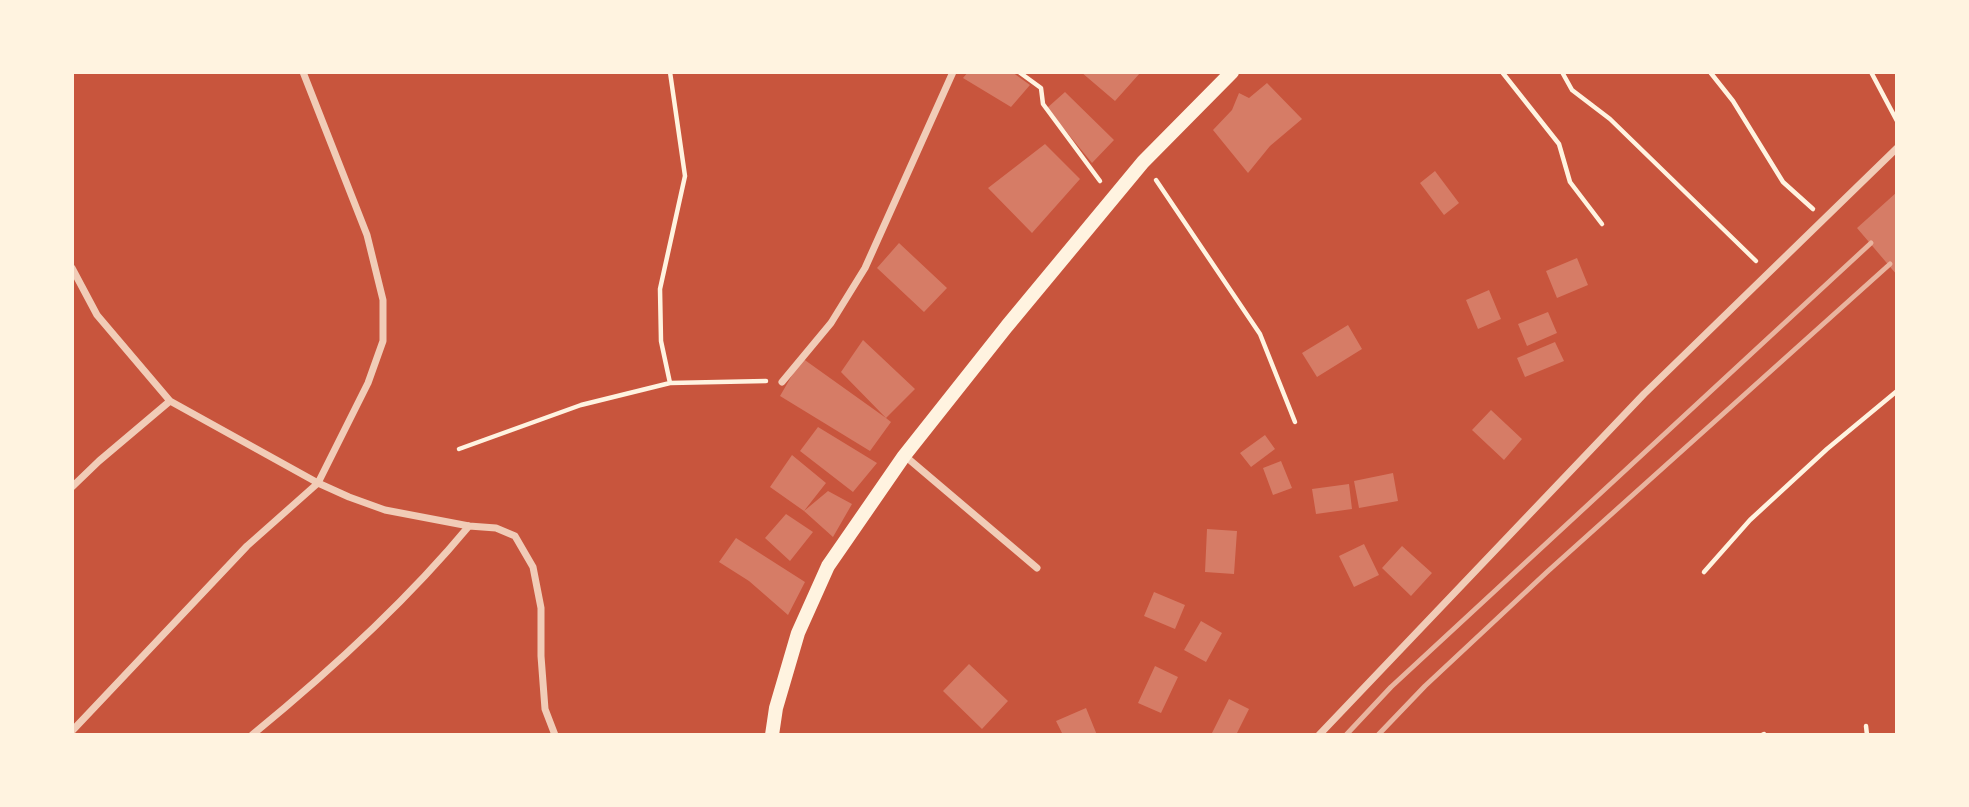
<!DOCTYPE html>
<style>
body{margin:0}
#map{position:relative;width:1969px;height:807px;overflow:hidden;background:#c8553d;font-family:"Open Sans",sans-serif}
canvas{display:block}
.frame{position:absolute;inset:0;border:74px solid #fff3e0;pointer-events:none}
</style>
<div id="map">
<canvas width="1969" height="807"></canvas>
<div class="frame"></div>
</div>
<script>
const g = document.querySelector('canvas').getContext('2d');
g.lineJoin = 'round';
function paint(path, color) { g.fillStyle = color; g.fill(path, 'evenodd'); }
function stroke(path, color, width, dash) { g.strokeStyle = color; g.lineWidth = width; g.lineCap = dash ? 'butt' : 'round'; g.setLineDash(dash || []); g.stroke(path); }
const building = new Path2D(`
 M968,72H1012L1030,85L1011,107L963,78Z
 M1081,72H1138L1140,73L1115,101Z
 M1267,83L1302,119L1270,146L1248,173L1213,130L1232,110L1239,93L1249,98Z
 M1065,92L1114,140L1092,163L1047,108Z
 M1045,144L1080,179L1032,233L988,188Z
 M1435,171L1459,203L1444,215L1420,183Z
 M1897,192V275L1857,228Z
 M899,243L947,288L924,312L877,268Z
 M1577,258L1588,285L1557,298L1546,271Z
 M1489,290L1501,319L1478,329L1466,300Z
 M1548,312L1557,333L1527,346L1518,324Z
 M1348,325L1362,349L1317,377L1302,353Z
 M863,340L915,389L886,418L891,422L870,451L780,396L802,358L886,418L841,372Z
 M1555,342L1564,361L1525,377L1517,358Z
 M1491,410L1522,439L1504,460L1472,430Z
 M818,427L877,463L853,492L800,451Z
 M1265,435L1275,449L1251,467L1240,453Z
 M792,455L826,483L804,511L770,487Z
 M1281,461L1292,488L1273,495L1263,468Z
 M1393,473L1398,501L1359,508L1354,481Z
 M1349,484L1352,509L1316,514L1312,489Z
 M828,491L852,504L833,537L804,511Z
 M786,514L813,532L790,561L765,538Z
 M1207,529L1237,531L1234,574L1205,572Z
 M736,538L805,582L788,615L749,581L719,562Z
 M1364,544L1379,575L1354,587L1339,556Z
 M1402,546L1432,573L1411,596L1382,568Z
 M1154,592L1185,605L1175,629L1144,616Z
 M1201,621L1222,633L1206,662L1184,650Z
 M969,664L1008,701L982,729L943,691Z
 M1155,666L1178,677L1161,713L1138,703Z
 M1229,699L1249,709L1236,735H1211Z
 M1086,708L1097,735H1063L1056,721Z`);
const path = new Path2D(`
 M670,72L685,176L660,289L661,341L670,383L766,381
 M1019,72L1041,88L1043,104L1100,181
 M1502,72L1559,144L1570,182L1602,224
 M1562,72L1572,90L1610,119L1756,261
 M1710,72L1733,101L1783,182L1813,209
 M1871,72L1897,121
 M1156,180L1260,334L1295,422
 M459,449L581,405L670,383
 M1704,572L1750,520L1827,449L1897,391
 M1866,726L1867,735
 M1762,735L1764,734`);
const minor = new Path2D(`
 M72,268L97,315L170,401L318,483L349,497L385,510L469,526L496,528L515,536L533,567L541,608V656L545,709L555,735
 M782,382L831,323L865,268L953,72
 M905,456L1037,568
 M72,487L99,461L170,401
 M72,731L247,546L318,483L368,383L383,341V300L367,235L303,72
 M252,735C329,672 405,603 469,526
 M1319,735L1644,394L1897,148`);
const secondary = new Path2D(`
 M772,735L776,708L798,633L828,566L904,456L1007,326L1143,162L1232,72`);
const rail = new Path2D(`
 M1346,735L1391,687L1871,243
 M1378,735L1425,686L1547,572L1890,264`);
paint(building, '#d67c66');
stroke(path, '#fff3e0', 4.5);
stroke(minor, '#f1ccb7', 7);
stroke(secondary, '#fff3e0', 14);
stroke(rail, '#e9b49f', 5);
</script>
